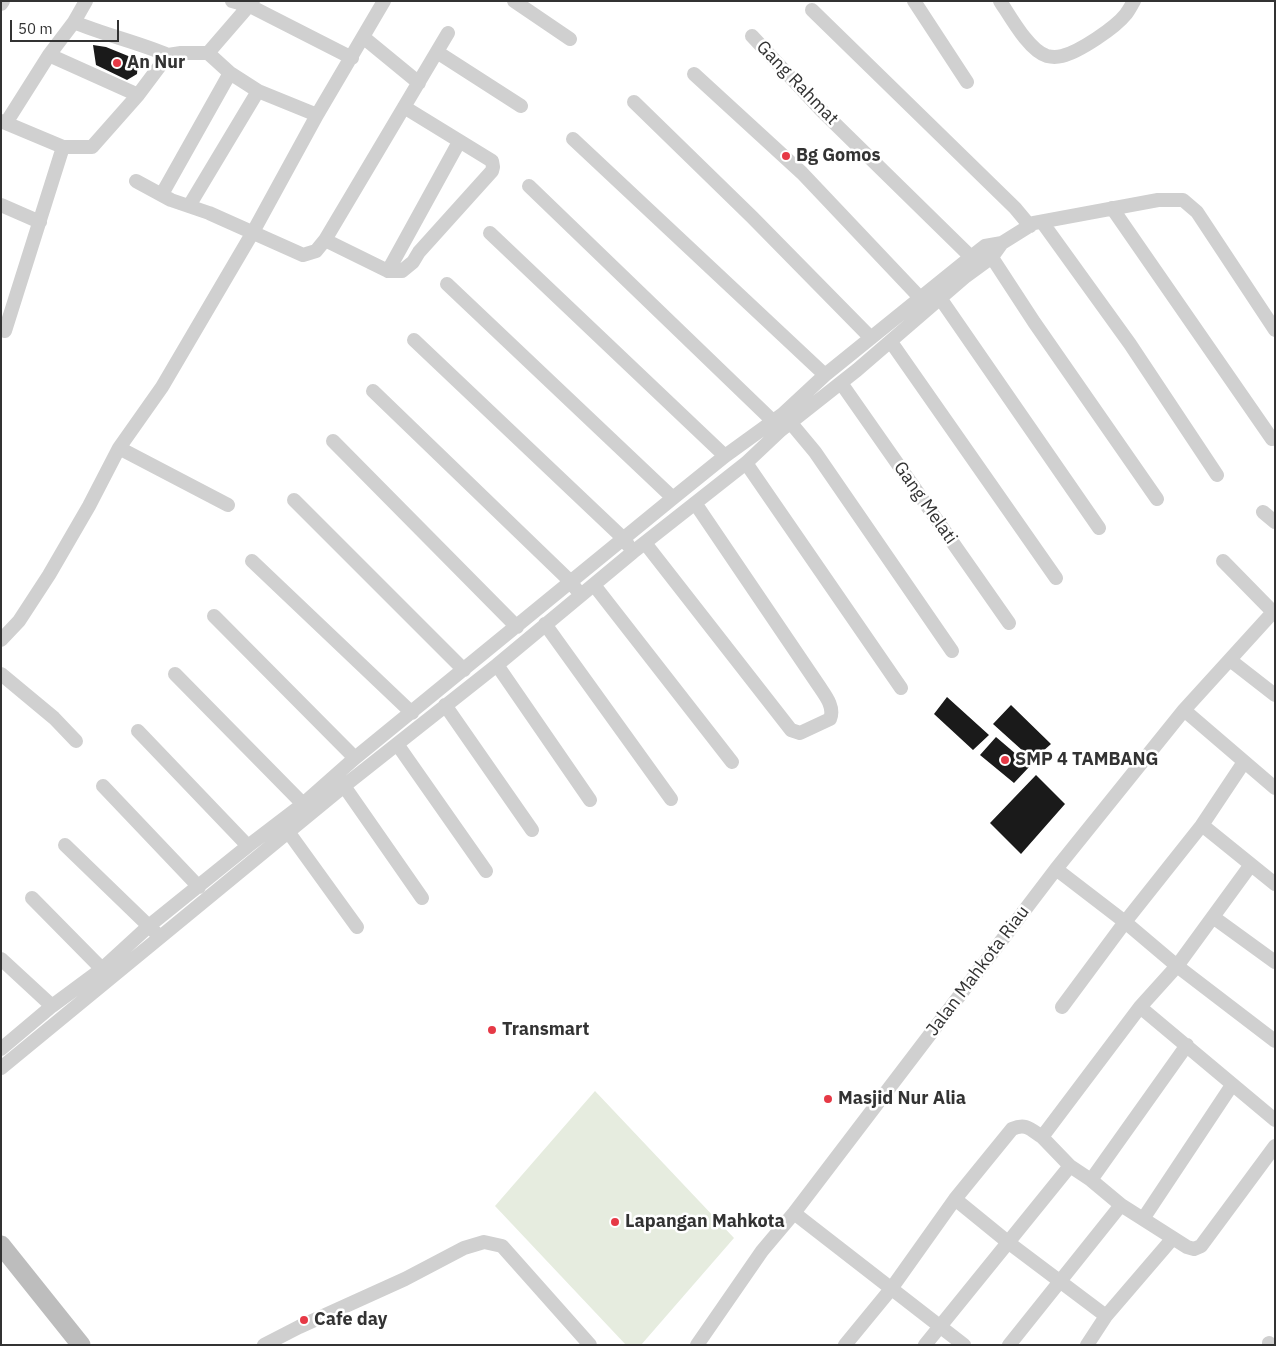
<!DOCTYPE html>
<style>
body{margin:0}
#map{position:relative;width:1276px;height:1346px;overflow:hidden;background:#fff;font-family:"IBM Plex Sans",sans-serif}
canvas{display:block}
.frame{position:absolute;inset:0;border:2px solid #333;pointer-events:none}
.scale{position:absolute;left:10px;top:20px;width:109px;height:22px;box-sizing:border-box;border:2px solid #333;border-top:0;padding-left:6px;font-size:15px;line-height:18px;white-space:nowrap;color:#333;-webkit-text-stroke:4px #fff;paint-order:stroke}
</style>
<div id="map">
<canvas width="1276" height="1346"></canvas>
<div class="frame"></div>
<div class="scale">50 m</div>
</div>
<script>
const g = document.querySelector('canvas').getContext('2d');
g.lineJoin = 'round';
function paint(path, color) { g.fillStyle = color; g.fill(path, 'evenodd'); }
function stroke(path, color, width, dash) { g.strokeStyle = color; g.lineWidth = width; g.lineCap = dash ? 'butt' : 'round'; g.setLineDash(dash || []); g.stroke(path); }
function label(font, color, halo, rows, align = 'center') {
  g.font = font + ' "IBM Plex Sans",sans-serif'; g.lineWidth = 5; g.setLineDash([]); g.textBaseline = 'middle'; g.strokeStyle = halo; g.fillStyle = color; for (const [text, x, y, turn = 0] of rows) {
    g.save(); g.translate(x, y); g.rotate((+turn || 0) * Math.PI / 180); g.textAlign = isNaN(turn) ? turn : align; if (halo) g.strokeText(text, 0, 0); g.fillText(text, 0, 0); g.restore();
  }
}
const green = new Path2D(`
 M595,1091L734,1238L641,1345H626L495,1206Z`);
const building = new Path2D(`
 M93,45L106,47L138,60L137,74L127,80L96,65Z
 M947,697L989,735L973,750L934,714Z
 M1011,705L1051,744L1033,760L993,724Z
 M996,737L1030,766L1014,783L980,755Z
 M1036,775L1065,804L1021,854L990,823Z`);
const minor = new Path2D(`
 M232,1L250,6L352,58
 M514,1L570,39
 M914,1L967,82
 M1000,1C1010,16 1029,51 1047,56C1051,57 1058,57 1062,56C1079,52 1115,28 1126,14C1129,10 1131,6 1134,1
 M1,4L3,1
 M812,10L1015,208L1030,226
 M74,22C105,35 137,42 168,55
 M752,36L821,110L971,257
 M363,37L419,83
 M437,52L521,106
 M208,53L230,73L258,91L317,115
 M49,55L138,95
 M694,74L802,173L926,304
 M634,102L752,217L871,338
 M1,121L63,147H92L138,95L168,55L181,53H208L253,1
 M6,123L49,55L74,22L86,1
 M573,139L825,375
 M136,181L171,200L209,213L303,255L316,251L325,240L448,33
 M529,186L779,427
 M162,194L230,73
 M1,205L40,222
 M189,206L258,91
 M1112,208L1272,439
 M1042,222L1130,344L1217,475
 M490,233L725,456
 M325,240L388,271H402L413,262L419,252L492,171L493,167L492,161L404,107
 M987,250L1034,322L1157,499
 M388,271L459,142
 M447,284L673,498
 M940,298L1099,528
 M5,331L63,147
 M414,340L624,539L628,545
 M891,342L1056,578
 M841,383L1009,623
 M373,391L571,582L576,589
 M785,416L815,452L952,651
 M333,441L517,627
 M119,448L228,505
 M746,463L901,688
 M294,500L464,670
 M1263,512L1275,522
 M645,543L791,730L800,733L830,719C835,707 825,695 819,686L695,503
 M252,561L412,713
 M1223,561L1275,614
 M594,585L732,762
 M214,616L355,758
 M545,624L671,799
 M1,640L19,621L49,575L89,506L119,448L162,387L253,232L317,115L384,1
 M1230,660L1275,695
 M497,665L590,800
 M1,674L54,718L76,741
 M175,674L303,804
 M445,705L532,830
 M1184,710L1275,788
 M138,731L248,846
 M397,744L486,871
 M103,786L199,887
 M344,786L422,898
 M1202,825L1244,762
 M284,826L357,927
 M65,845L156,933
 M1056,869L1125,922L1177,966L1275,1041
 M32,898L102,969
 M1213,917L1275,962
 M1,959L52,1006
 M1062,1007L1125,922L1202,825L1275,884
 M1140,1007L1275,1120
 M1,1049L52,1006L102,969L150,925L248,846L303,804L355,758L673,498L725,456L783,414L825,375L971,257L985,246L1002,243
 M1,1068L344,786L497,665L633,552L746,463L781,430L857,370L966,276L992,257L1002,243L1034,223L1158,200H1183L1197,212L1275,330
 M1042,1137L1070,1166L1091,1180L1121,1205L1187,1247L1194,1249L1201,1246L1275,1146
 M1091,1180L1187,1045
 M955,1199L1009,1243L1106,1316
 M794,1213L964,1345
 M1143,1219L1232,1085
 M1269,1343L1272,1345
 M264,1345L299,1327L405,1279L464,1248L484,1242L502,1246L590,1345
 M697,1345L762,1251L794,1213L1056,869L1184,710L1275,610
 M845,1345L891,1289L955,1199L1012,1129C1026,1123 1030,1129 1042,1137L1140,1007L1177,966L1250,866
 M925,1345L1070,1166
 M1009,1345L1121,1205
 M1087,1345L1106,1316L1173,1238`);
const secondary = new Path2D(`
 M1,1245L81,1345`);
const markers = [
 [117,63,5,"#e63946"],
 [786,156,5,"#e63946"],
 [1005,760,5,"#e63946"],
 [492,1030,5,"#e63946"],
 [828,1099,5,"#e63946"],
 [615,1222,5,"#e63946"],
 [304,1320,5,"#e63946"]
];
const poiNames = [
 ["An Nur",127,63],
 ["Bg Gomos",796,156],
 ["SMP 4 TAMBANG",1015,760],
 ["Transmart",502,1030],
 ["Masjid Nur Alia",838,1099],
 ["Lapangan Mahkota",625,1222],
 ["Cafe day",314,1320]
];
const streetNames = [
 ["Gang Rahmat",797,83,46],
 ["Gang Melati",925,503,55],
 ["Jalan Mahkota Riau",978,971,-53]
];
paint(green, '#e6ecdf');
paint(building, '#1a1a1a');
stroke(minor, '#d0d0d0', 14);
stroke(secondary, '#bdbdbd', 19);
for (const [x, y, r, color] of markers) { const dot = new Path2D(); dot.arc(x, y, r, 0, 2 * Math.PI); g.fillStyle = color; g.fill(dot); stroke(dot, '#fff', 2); }
label('bold 18px', '#333', '#fff', poiNames, 'left');
label('18px', '#333', '#fff', streetNames);
</script>
